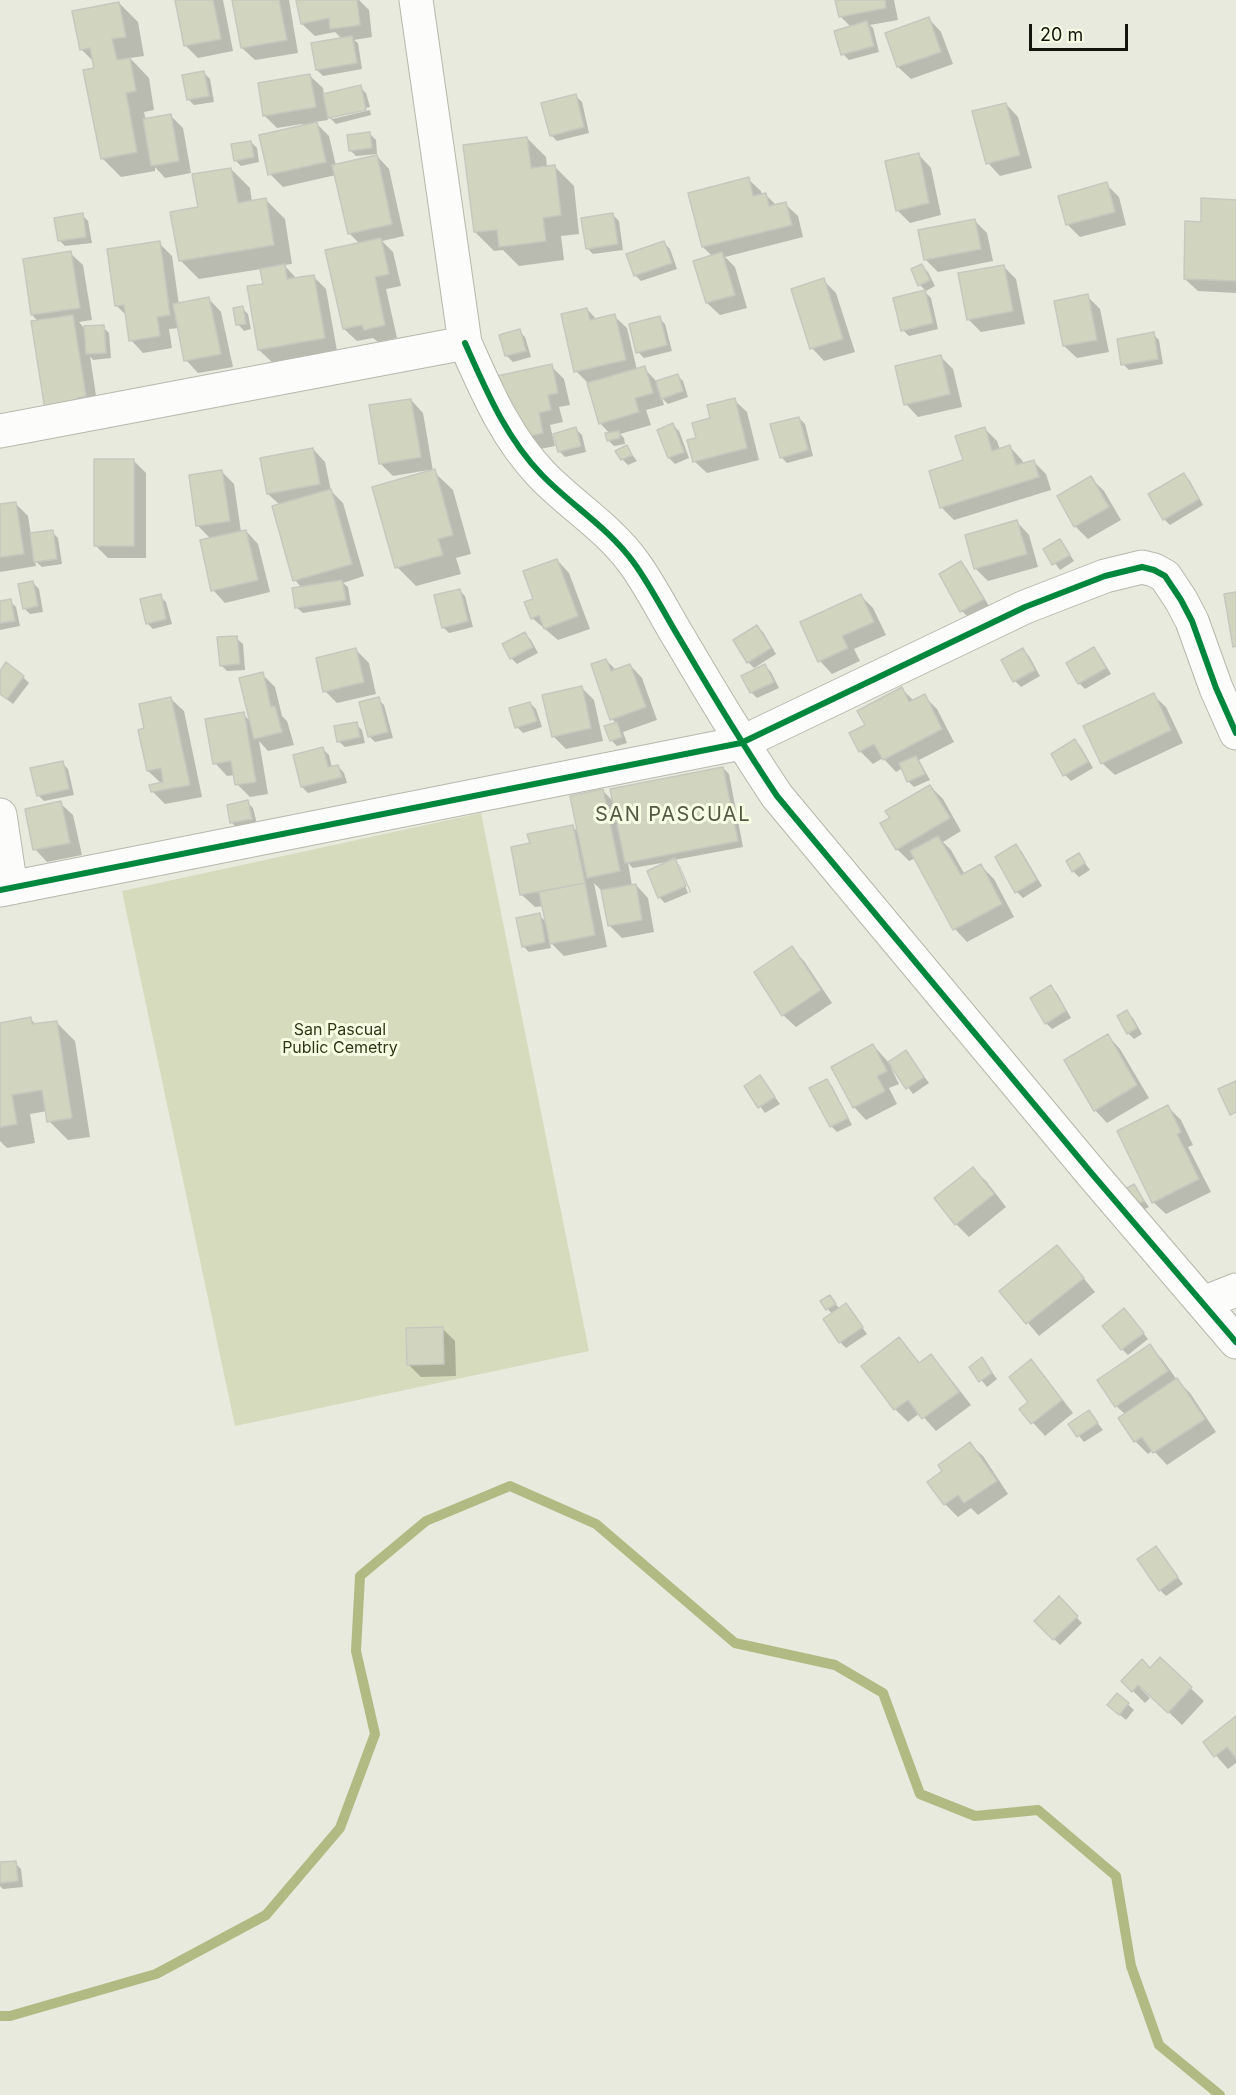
<!DOCTYPE html>
<style>
body{margin:0}
#map{position:relative;width:1236px;height:2095px;overflow:hidden;background:#e8eadd;font-family:Inter,sans-serif}
canvas{display:block}
.scale{position:absolute;left:1029px;top:24px;width:99px;height:27px;box-sizing:border-box;border:3px solid #13140c;border-top:0;padding-left:8px;font-size:18px;line-height:21px;white-space:nowrap;color:#13140c;-webkit-text-stroke:4px #f8fee4;paint-order:stroke}
</style>
<div id="map">
<canvas width="1236" height="2095"></canvas>
<div class="scale">20 m</div>
</div>
<script>
const g = document.querySelector('canvas').getContext('2d');
g.lineJoin = 'round';
function paint(path, color) { g.fillStyle = color; g.fill(path, 'evenodd'); }
function stroke(path, color, width, dash) { g.strokeStyle = color; g.lineWidth = width; g.lineCap = dash ? 'butt' : 'round'; g.setLineDash(dash || []); g.stroke(path); }
function label(font, color, halo, rows, align = 'center') {
  g.font = font + ' Inter,sans-serif'; g.lineWidth = 6; g.setLineDash([]); g.textBaseline = 'middle'; g.strokeStyle = halo; g.fillStyle = color; for (const [text, x, y, turn = 0] of rows) {
    g.save(); g.translate(x, y); g.rotate((+turn || 0) * Math.PI / 180); g.textAlign = isNaN(turn) ? turn : align; if (halo) g.strokeText(text, 0, 0); g.fillText(text, 0, 0); g.restore();
  }
}
const green = new Path2D(`
 M481,813L589,1351L235,1426L122,891Z`);
const shadow = new Path2D(`
 M177,0H223L233,51L198,58L185,45Z
 M234,0H289L298,53L255,60L242,48Z
 M297,0H359L369,10L372,37L354,40L358,43L362,69L323,76L317,70L342,39L335,32L315,36L302,24Z
 M837,0H894L898,20L870,25L873,28L879,52L849,60L843,54L851,27L840,16Z
 M119,3L138,22L144,56L130,58L149,78L154,110L144,112L146,120L170,115L183,128L191,173L165,178L155,167V171L121,177L102,158L95,63L81,49Z
 M929,19L941,32L953,64L911,79L898,67Z
 M204,73L210,79L214,102L194,105L188,99Z
 M310,76L323,88L324,95L360,87L366,93L370,107L332,116V119L370,110L371,115L336,124L327,115L328,120L315,122L329,136L336,166L377,156L389,169L404,236L382,241L393,252L401,286L386,289L397,338L378,342L373,338L357,341L344,329L360,244L349,233L336,175L283,187L270,174L303,126L302,124L277,128L264,115Z
 M576,96L582,102L589,133L557,141L551,135Z
 M1006,104L1018,117L1032,168L1000,176L988,163Z
 M370,134L376,140L377,154L356,156L350,150Z
 M527,138L546,157L547,168L555,167L574,186L579,234L561,236L564,260L519,266L503,250L494,251L475,232Z
 M251,142L257,148L259,162L241,166L235,160Z
 M919,155L931,168L941,215L910,223L897,210Z
 M231,169L250,188L252,202L266,200L285,219L292,264L284,265L297,279L313,276L326,289L337,351L272,362L259,350L264,285L261,269L199,279L180,260L200,208Z
 M748,179L761,191L762,195L765,194L777,206L785,204L798,216L803,237L725,257L735,267L747,308L720,315L707,303L713,257L703,247Z
 M1106,184L1119,197L1126,225L1080,237L1067,224Z
 M1236,201V293L1198,291L1185,279Z
 M82,215L88,221L92,243L65,246L59,240Z
 M613,215L619,221L623,250L593,254L587,248Z
 M975,221L987,233L993,261L938,272L925,259Z
 M159,243L172,256L179,305L209,299L221,312L233,367L198,373L186,360L179,328L169,329L172,348L143,353L131,340L127,316L117,306Z
 M664,243L670,249L677,269L641,281L635,275Z
 M70,253L83,265L92,320L79,322L84,328L103,327L109,333L111,358L93,360L90,356L98,409L60,422L39,322L32,315Z
 M922,266L928,272L935,286L926,291L920,285Z
 M1003,266L1016,279L1025,324L981,332L968,319Z
 M823,280L836,293L855,352L824,361L812,348Z
 M925,292L931,298L938,329L909,336L903,330Z
 M1087,296L1100,309L1109,352L1077,358L1064,346Z
 M242,308L248,314L251,329L244,331L238,324Z
 M587,309L597,320L614,316L627,328L637,370L644,368L657,382L677,375L683,381L688,397L668,404L662,398L664,405L646,410L651,425L620,434L624,438L625,444L614,446L608,440L610,434L601,424L589,384L576,371Z
 M659,318L665,324L672,351L644,358L638,352Z
 M519,331L525,337L531,357L513,362L507,356L501,336Z
 M1153,334L1159,340L1163,364L1129,370L1123,364Z
 M940,356L953,369L962,407L918,417L906,404Z
 M551,366L564,379L570,405L559,407L563,422L550,425L555,446L535,450L506,413Z
 M411,400L423,413L433,471L453,490L471,554L456,558L461,574L416,586L397,567L429,470L393,476L380,463Z
 M734,400L747,412L759,460L707,473L694,461L698,439Z
 M799,418L805,424L813,456L787,463L781,457Z
 M673,425L679,431L689,458L675,464L669,458Z
 M984,428L997,441L1000,450L1010,447L1022,460L1024,465L1033,461L1046,474L1051,490L954,520L942,508L931,472L964,461Z
 M576,429L582,435L586,452L565,457L559,451Z
 M626,447L637,461L628,465L622,459Z
 M313,449L325,462L331,491L343,503L364,576L343,583L348,587L351,605L303,613L296,607L302,588L295,580L280,505L268,494Z
 M133,460L146,473V558H108L95,545Z
 M222,472L234,484L241,532L246,531L258,544L270,592L225,603L213,590L211,539L197,525Z
 M1184,475L1190,481L1203,505L1170,525L1164,519Z
 M1091,478L1104,491L1121,520L1088,539L1075,526Z
 M15,503L28,516L31,535L52,532L58,538L62,564L42,567L35,561L36,566L0,572V506Z
 M1017,522L1029,535L1038,567L988,581L975,568Z
 M1060,540L1074,561L1060,570L1045,549Z
 M557,560L569,573L590,629L558,640L532,618L535,600Z
 M961,563L967,569L989,606L968,617L962,611L941,574Z
 M33,583L39,589L43,612L30,614L24,608Z
 M459,590L465,596L473,627L449,633L443,627Z
 M160,596L166,602L172,624L153,629L147,623Z
 M861,596L873,608L886,635L854,649L860,661L832,674L820,661Z
 M10,601L16,607L20,626L0,630V602Z
 M757,627L763,632L776,654L754,668L748,662L735,640Z
 M525,634L531,640L538,653L517,664L511,658Z
 M236,638L243,644L245,670L227,671L221,665Z
 M1093,649L1099,654L1111,674L1085,689L1079,683Z
 M356,650L369,663L376,694L337,703L325,691Z
 M1023,650L1029,656L1040,676L1021,687L1015,681L1003,661Z
 M606,660L616,670L630,665L642,678L657,720L623,732L627,743L617,746L611,740L617,724L612,719Z
 M765,666L771,672L779,688L757,698L751,692Z
 M0,673L23,677L29,683L13,704L0,694Z
 M262,674L275,687L282,716L287,721L294,745L268,751L259,741L268,794L250,797L237,784L235,775L227,776L215,763L243,714L251,722Z
 M582,688L594,700L603,741L566,749L553,736Z
 M902,689L914,701L924,696L937,709L954,742L919,760L930,780L914,787L908,781L903,768L896,772L883,758L873,764L860,751L851,733L867,726Z
 M1153,695L1166,707L1183,743L1115,775L1102,763Z
 M171,699L184,711L202,797L165,804L153,792L151,786L162,784L148,771L146,730Z
 M378,699L384,705L393,738L375,742L369,736Z
 M530,703L536,709L542,727L523,733L517,727Z
 M356,724L362,730L365,743L345,747L338,741Z
 M1075,741L1081,747L1093,768L1071,781L1065,775L1053,754Z
 M323,749L329,755L332,768L338,766L344,773L347,783L308,793L302,787L295,756Z
 M62,763L68,769L74,795L44,801L38,795Z
 M723,768L729,774L743,847L674,860L680,866L691,892L665,903L659,897L667,862L633,868L628,863L632,886L636,885L648,898L654,932L622,938L609,925L603,889L601,890L594,883L607,947L564,956L549,941L551,948L529,952L523,946L539,915L547,923L544,906L535,907L522,895L513,848L531,844L572,826L579,833L603,791L615,803ZM676,865H679L690,892L688,893Z
 M930,786L943,799L961,831L943,842L951,850L965,875L981,866L994,879L1014,917L967,942L955,929L916,858L909,861L897,849Z
 M247,802L253,808L257,824L238,829L232,823L228,806Z
 M60,803L73,815L82,855L47,862L35,849Z
 M1016,846L1022,852L1042,886L1023,898L1017,892Z
 M1079,855L1090,870L1079,877L1073,871Z
 M791,948L804,961L832,1003L796,1027L783,1015Z
 M1051,987L1057,993L1071,1018L1052,1029L1046,1023Z
 M1127,1012L1133,1018L1142,1034L1134,1039L1128,1033Z
 M30,1019L37,1025L56,1022L75,1041L90,1137L68,1140L49,1121L47,1111L30,1114L35,1143L7,1148L0,1141V1024Z
 M1108,1036L1120,1049L1149,1098L1107,1123L1095,1110Z
 M873,1045L889,1063L906,1052L929,1083L913,1094L893,1067L891,1068L899,1084L889,1088L897,1104L866,1120L854,1107Z
 M760,1077L780,1104L765,1113L746,1086Z
 M826,1080L832,1086L852,1125L837,1132L831,1126L811,1089Z
 M1168,1107L1181,1120L1193,1145L1188,1147L1211,1192L1166,1214L1153,1202Z
 M973,1169L986,1181L1006,1207L969,1237L956,1224L936,1198Z
 M1134,1186L1149,1207L1139,1212Z
 M1057,1246L1095,1292L1039,1336L1001,1291Z
 M829,1297L840,1309L846,1305L867,1334L846,1348L840,1342L832,1314L822,1302Z
 M1130,1316L1148,1339L1128,1355L1122,1349Z
 M442,1328L455,1341L456,1376L421,1377L408,1364Z
 M899,1339L921,1364L931,1356L943,1369L971,1405L936,1431L920,1413L908,1422L895,1409L863,1366Z
 M1149,1346L1162,1359L1177,1380L1190,1393L1216,1432L1167,1465L1153,1450L1148,1454L1135,1441L1126,1415L1116,1406Z
 M982,1359L997,1379L987,1387L971,1367Z
 M1031,1361L1043,1374L1073,1413L1045,1436L1021,1409L1030,1402Z
 M1089,1412L1103,1430L1084,1442L1070,1425Z
 M970,1444L983,1456L1008,1494L978,1515L971,1508L958,1517L945,1504L929,1482L944,1472Z
 M1155,1548L1183,1584L1166,1596L1160,1590Z
 M1059,1599L1082,1623L1060,1645L1036,1621Z
 M1160,1659L1204,1701L1182,1725L1140,1684V1688L1150,1698L1145,1703L1123,1681L1150,1670Z
 M1118,1695L1134,1710L1126,1720L1115,1711Z
 M1236,1718V1763L1228,1769L1205,1743Z
 M15,1863L21,1869L23,1887L3,1889L0,1886V1864Z`);
const stream = new Path2D(`
 M0,2016H10L156,1974L266,1915L340,1828L375,1734L356,1651L360,1576L426,1521L510,1486L596,1524L735,1643L835,1665L883,1693L920,1794L975,1816L1038,1810L1116,1876L1131,1966L1159,2045L1220,2095`);
const building = new Path2D(`
 M175,0H213L221,39L184,46Z
 M232,0H279L287,40L241,48Z
 M296,0H357L360,25L330,29L329,18L301,24Z
 M835,0H885L886,8L839,17Z
 M119,2L126,37L112,39L117,60L130,58L136,91L126,93L137,152L101,159L83,70L94,68L90,48L80,50L72,11Z
 M929,17L941,52L897,67L885,33Z
 M867,21L874,46L841,55L834,31Z
 M352,36L357,63L316,70L311,43Z
 M204,71L209,96L187,100L182,75Z
 M310,74L316,107L263,116L258,83Z
 M361,85L366,110L328,118L323,94Z
 M576,94L584,127L550,136L541,103Z
 M1006,103L1020,155L986,164L972,111Z
 M171,114L179,161L151,166L143,119Z
 M317,122L326,162L268,175L259,135Z
 M370,132L372,148L349,151L347,135Z
 M527,137L531,168L555,165L561,215L543,218L546,241L499,247L497,230L474,232L463,145Z
 M251,141L254,157L234,161L231,144Z
 M919,153L929,203L896,211L885,161Z
 M377,155L392,224L348,234L332,165Z
 M231,168L238,203L266,198L274,245L179,261L170,212L198,207L192,174Z
 M749,177L753,196L766,193L769,206L786,202L792,225L702,247L688,193Z
 M1107,182L1115,212L1066,225L1058,196Z
 M1201,198L1236,200V281L1184,279L1185,221L1201,222Z
 M83,213L86,237L58,241L54,218Z
 M613,213L618,244L586,249L581,218Z
 M975,219L981,249L924,260L918,230Z
 M381,238L389,274L375,277L385,325L364,330L362,325L343,329L325,250Z
 M160,241L170,315L157,317L160,336L129,341L124,305L115,306L107,249Z
 M664,241L672,263L634,276L626,254Z
 M71,251L80,308L31,315L23,259Z
 M722,252L735,295L706,303L693,261Z
 M285,264L287,279L314,275L325,338L258,350L247,286L263,284L260,269Z
 M922,264L930,280L918,286L911,269Z
 M1004,265L1013,311L967,320L958,273Z
 M824,278L843,339L810,349L791,289Z
 M925,290L933,323L901,331L893,298Z
 M1088,294L1097,340L1063,346L1054,301Z
 M209,297L221,354L184,361L173,304Z
 M243,306L246,324L236,325L233,308Z
 M587,308L590,320L615,314L626,360L574,372L561,314Z
 M73,315L86,396L77,398L78,405L45,410L31,321Z
 M660,316L667,345L636,353L629,324Z
 M104,325L106,353L86,354L84,326Z
 M520,329L526,351L505,356L499,335Z
 M1154,332L1158,359L1121,365L1117,339Z
 M941,355L950,394L904,405L895,366Z
 M552,364L558,393L548,395L551,410L539,413L543,433L521,438L497,376Z
 M645,366L653,393L635,398L639,412L599,424L587,383Z
 M678,374L683,391L661,399L656,381Z
 M735,398L747,448L693,462L687,440L696,438L692,423L710,418L707,405Z
 M411,399L421,457L379,464L369,405Z
 M799,417L808,450L780,458L770,424Z
 M673,423L684,452L668,458L657,430Z
 M576,427L581,446L558,452L553,434Z
 M985,427L992,451L1010,445L1016,465L1034,460L1039,477L940,508L929,471L963,460L955,436Z
 M619,431L620,438L607,441L605,433Z
 M627,445L632,455L621,460L615,451Z
 M313,448L320,484L267,494L260,458Z
 M94,459H134V546H94Z
 M435,469L453,535L438,539L443,555L395,568L372,487Z
 M222,470L230,521L196,526L189,475Z
 M1184,473L1199,499L1163,520L1148,494Z
 M1091,476L1109,507L1074,527L1057,496Z
 M331,489L352,564L293,581L272,506Z
 M16,502L24,554L0,557V504Z
 M1017,520L1027,554L974,569L965,535Z
 M53,530L57,559L34,562L30,533Z
 M246,530L258,580L211,591L200,540Z
 M1060,539L1070,555L1052,565L1043,549Z
 M557,559L578,616L544,629L539,615L531,619L524,602L533,599L523,571Z
 M961,561L984,599L960,612L939,574Z
 M342,580L346,600L295,608L292,588Z
 M33,581L38,606L23,609L18,584Z
 M460,589L468,621L442,628L434,595Z
 M1236,592V646L1233,647L1224,594Z
 M161,594L166,619L146,624L140,599Z
 M861,594L874,622L842,636L848,648L818,662L800,622Z
 M11,599L15,621L0,623V601Z
 M757,625L771,648L747,663L733,640Z
 M525,632L533,647L510,659L502,644Z
 M237,636L240,664L220,666L217,637Z
 M1094,647L1106,668L1078,684L1066,663Z
 M356,648L364,682L323,692L316,658Z
 M1023,648L1035,670L1013,682L1001,660Z
 M606,659L611,671L630,664L646,707L610,720L591,664Z
 M6,662L24,676L7,699L0,694V671Z
 M765,664L774,682L750,693L741,676Z
 M263,672L271,707L275,706L282,732L254,739L239,678Z
 M582,686L591,728L552,737L542,695Z
 M902,687L909,702L925,694L942,729L883,760L874,744L859,752L849,733L865,725L857,711Z
 M1154,693L1171,730L1101,764L1083,726Z
 M171,697L190,785L151,792L149,785L163,782L161,768L147,771L138,730L144,728L139,704Z
 M379,697L388,732L368,737L359,702Z
 M530,702L537,721L515,728L509,708Z
 M244,712L256,782L235,785L231,761L213,764L205,719Z
 M357,722L360,737L337,742L334,726Z
 M617,722L622,737L610,741L604,726Z
 M1075,739L1088,762L1063,776L1051,754Z
 M323,747L328,767L338,765L342,777L301,787L293,755Z
 M916,756L925,774L907,782L899,763Z
 M63,761L69,789L37,796L30,768Z
 M723,767L738,841L625,863L610,789Z
 M930,785L950,818L896,850L880,823L890,818L885,811Z
 M603,789L620,871L587,878L570,796Z
 M248,800L252,819L230,823L227,805Z
 M61,801L70,843L33,850L25,809Z
 M573,825L585,883L520,895L511,847L530,843L527,834Z
 M938,836L961,875L981,864L1002,904L953,930L910,851Z
 M1016,844L1037,880L1015,893L995,857Z
 M1079,853L1085,863L1072,872L1066,861Z
 M675,858L686,886L658,898L647,871Z
 M585,883L595,935L550,944L539,892Z
 M636,884L642,920L608,926L601,890Z
 M540,913L545,942L522,947L516,918Z
 M792,946L821,990L782,1016L754,972Z
 M1051,985L1066,1011L1045,1024L1030,998Z
 M1127,1010L1137,1028L1127,1034L1117,1016Z
 M31,1017L32,1024L57,1021L72,1118L47,1122L42,1090L12,1095L17,1124L0,1127V1023Z
 M1108,1034L1137,1085L1094,1111L1064,1060Z
 M873,1044L887,1071L877,1076L885,1091L853,1108L831,1067Z
 M906,1050L924,1077L906,1089L888,1062Z
 M760,1075L775,1097L758,1108L744,1086Z
 M827,1079L848,1118L830,1127L809,1088Z
 M1236,1081V1112L1230,1115L1218,1089Z
 M1168,1105L1181,1132L1177,1134L1199,1179L1152,1203L1117,1131Z
 M973,1167L994,1194L955,1225L934,1198Z
 M1134,1184L1144,1201L1132,1207L1122,1191Z
 M1057,1245L1084,1278L1026,1324L999,1291Z
 M830,1295L836,1304L826,1310L820,1301Z
 M846,1303L863,1327L839,1343L823,1319Z
 M1124,1308L1144,1333L1121,1350L1102,1326Z
 M443,1327L444,1364L407,1365L406,1328Z
 M899,1337L919,1363L931,1354L959,1392L922,1419L908,1400L894,1410L861,1366Z
 M1150,1344L1168,1371L1115,1407L1097,1380Z
 M982,1357L992,1373L979,1382L969,1367Z
 M1031,1359L1062,1400L1031,1424L1019,1409L1028,1402L1009,1377Z
 M1177,1378L1205,1419L1153,1453L1142,1437L1134,1442L1118,1418Z
 M1089,1410L1098,1423L1077,1437L1068,1424Z
 M970,1442L997,1481L964,1503L958,1495L944,1505L927,1482L942,1471L938,1465Z
 M1156,1546L1178,1577L1159,1591L1137,1559Z
 M1059,1596L1078,1616L1053,1640L1034,1621Z
 M1160,1657L1192,1687L1168,1713L1138,1685L1132,1692L1121,1681L1142,1659L1150,1668Z
 M1117,1693L1129,1703L1119,1715L1107,1705Z
 M1236,1716V1758L1227,1747L1214,1757L1203,1742Z
 M16,1861L18,1881L0,1883V1862Z`);
const street = new Path2D(`
 M465,343C486,390 506,438 542,475C572,506 609,528 634,563C652,588 665,615 681,641C712,694 743,745 777,796L1093,1175L1236,1342
 M0,431L465,343L416,0
 M0,815L11,888
 M0,890L741,743L1025,607L1105,576L1142,567L1154,570L1165,576L1181,600L1192,621L1216,688L1236,733
 M1203,1303L1236,1290`);
const cycleway = new Path2D(`
 M465,343C486,390 506,438 542,475C572,506 609,528 634,563C652,588 665,615 681,641C712,694 743,745 777,796L1093,1175L1236,1342
 M0,890L741,743L1025,607L1105,576L1142,567L1154,570L1165,576L1181,600L1192,621L1216,688L1236,733`);
const parkNames = [
 ["San Pascual",340,1030],
 ["Public Cemetry",340,1048]
];
const quarterNames = [
 ["SAN PASCUAL",673,815]
];
paint(green, '#d5dbbc');
paint(shadow, '#0003');
stroke(stream, '#b1ba83', 10);
paint(building, '#d1d5c0');
stroke(building, '#c6c8be', 1.5);
stroke(street, '#b6b8ad', 35);
stroke(street, '#fcfcfa', 33);
stroke(cycleway, '#00873e', 6);
label('16px', '#313615', '#f8fee4', parkNames);
g.letterSpacing = '1.5px';
label('20px', '#555944', '#f8fee4', quarterNames);
g.letterSpacing = '0px';
</script>
